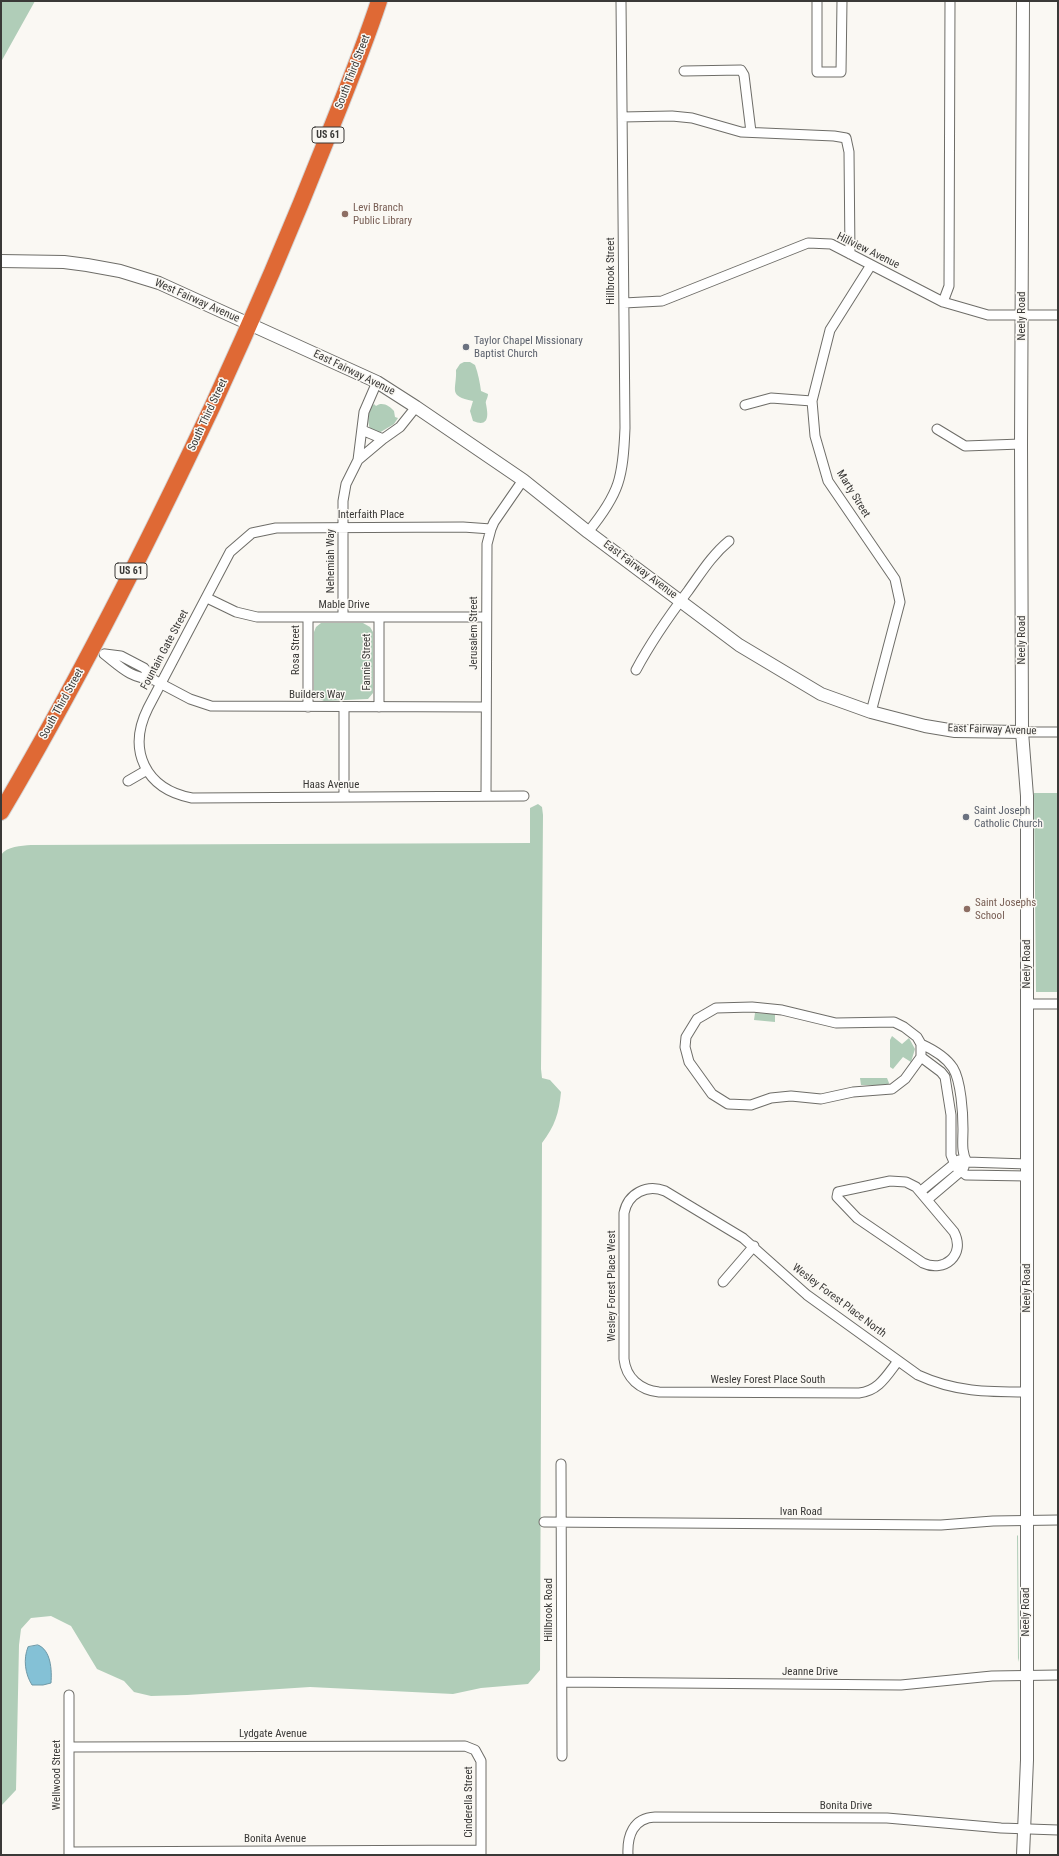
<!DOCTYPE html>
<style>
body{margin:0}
#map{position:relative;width:1059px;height:1856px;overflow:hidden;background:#faf8f3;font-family:"Roboto Condensed",sans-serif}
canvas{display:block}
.frame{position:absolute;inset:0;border:2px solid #3a3937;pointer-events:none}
</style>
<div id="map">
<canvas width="1059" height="1856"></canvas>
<div class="frame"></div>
</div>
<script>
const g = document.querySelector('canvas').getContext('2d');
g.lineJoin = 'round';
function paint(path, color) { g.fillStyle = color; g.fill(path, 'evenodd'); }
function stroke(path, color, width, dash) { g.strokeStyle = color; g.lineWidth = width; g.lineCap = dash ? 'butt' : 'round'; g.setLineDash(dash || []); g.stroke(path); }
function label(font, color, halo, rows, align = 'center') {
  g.font = font + ' "Roboto Condensed",sans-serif'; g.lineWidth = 3; g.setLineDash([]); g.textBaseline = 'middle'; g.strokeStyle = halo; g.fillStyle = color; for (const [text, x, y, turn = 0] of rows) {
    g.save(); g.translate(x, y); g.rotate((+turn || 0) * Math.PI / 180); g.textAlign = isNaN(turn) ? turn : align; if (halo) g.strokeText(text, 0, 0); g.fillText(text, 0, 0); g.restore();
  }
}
const green = new Path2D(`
 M1,1H35L1,62Z
 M464,362H470L475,365C478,373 480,383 481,391L488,394C488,398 485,401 486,404C488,414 490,428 473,421L470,411L473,401C447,396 457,390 456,370L460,364Z
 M374,404L376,406C382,401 390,406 394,411L395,417L398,418L394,424L379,433L370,429C367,421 368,410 374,404Z
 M321,623H363L370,627L373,632V693L368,699L324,701L318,698L314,691V632L316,627Z
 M1034,793H1058V992H1036Z
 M538,804L542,807L543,815L541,1069L542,1078L550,1080L561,1092C559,1113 555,1126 542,1143L540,1670L528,1684L481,1688L453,1694L310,1687L187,1695L151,1696L134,1692L124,1681L97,1669L71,1626L51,1616L31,1618L21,1629L19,1645L16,1790L1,1806V855C7,846 21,846 31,845L530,843V808Z
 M755,1013L775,1014V1022L754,1020Z
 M892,1036L902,1044L909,1038L915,1049L911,1062L903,1057L893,1069L890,1067V1040Z
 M860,1078H887L889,1083L888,1085H861Z
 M1018,1535L1019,1658L1018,1662L1017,1536Z`);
const water = new Path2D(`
 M38,1645C51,1650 52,1670 51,1683L43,1685H32C25,1674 23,1659 28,1647Z`);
const street = new Path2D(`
 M817,1V72H841L842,1
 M684,71L741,70L744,75L751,132
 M622,117L672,116L692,118L741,132L834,136L846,138L849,152L850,254
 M871,265L830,330L812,401L815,436L828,481L895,579L900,602L871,712
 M943,302L949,286L950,1
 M624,303L662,301L808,243L831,244L943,302L988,315H1058
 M745,405L771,398L812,401
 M937,429L965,446L1021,444
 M362,430L383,439
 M358,460L364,412L377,382
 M491,529L463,527L276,528L252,533L230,552L148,708C127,750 145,789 192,798L524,796
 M588,532C620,493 623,477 625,428L621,1
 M207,598L236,612L257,617H486
 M343,617V501L346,484L358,460L383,439L400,427L416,407
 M104,654C123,669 129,677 154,680
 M105,654L121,656L144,668L154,680L190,699L211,706L486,707
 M636,670C651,642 669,616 688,591C701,573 712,555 729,541
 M308,707V618
 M344,707V797
 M379,707V617
 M1022,732H1058
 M128,781L147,770
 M486,796L487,544L491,529L494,522L523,480
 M1027,1004H1058
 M752,1007L782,1010L836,1023L894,1022L904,1027L917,1037L921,1044V1057L905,1079L892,1089L853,1092L821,1099L791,1096L771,1098L751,1105L728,1104L712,1094L689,1062L685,1047L686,1037L697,1019L716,1008Z
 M921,1044C932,1049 946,1057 953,1068C961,1081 963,1113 963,1129C963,1141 961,1152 967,1162L1027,1164
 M921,1057L941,1072L945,1077L951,1115V1155L956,1167L966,1175L1027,1176
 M890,1181L906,1182L916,1187L954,1232C966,1255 944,1273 923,1263L857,1218L837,1197L838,1192Z
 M921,1191L959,1160
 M928,1199L961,1171L964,1167
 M723,1282L754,1246
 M898,1361C887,1375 879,1391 859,1393L659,1392C640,1390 626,1378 624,1359V1213C628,1193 647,1184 665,1191L743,1238L807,1295L918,1375C955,1392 987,1392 1027,1392
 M561,1464L562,1756
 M544,1522L941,1525L993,1521L1058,1520
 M562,1682L901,1685L992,1676L1058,1675
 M69,1695V1855
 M69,1747L465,1746L475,1750L481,1761V1855
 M69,1852L481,1850
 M628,1855C627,1836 633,1818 655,1817L887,1818L1001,1828L1058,1830`);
const secondary = new Path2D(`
 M1023,1L1021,444L1022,732L1027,796V1760L1023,1855
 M1,261L64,262L87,265L120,271L159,283L377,382L416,407L523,480L588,532L739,645L821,694L871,712L925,726L955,731L1022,732`);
const highway = new Path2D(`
 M1,812C79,680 148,543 213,405C254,316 292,227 328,136C346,91 364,47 379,1`);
const markers = [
 [345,214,4,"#8d6e63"],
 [466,347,4,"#6b7280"],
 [966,817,4,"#6b7280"],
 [967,909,4,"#8d6e63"]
];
const shields = [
 [328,135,32],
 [131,571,32]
];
const shieldNames = [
 ["US 61",328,135],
 ["US 61",131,571]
];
const streetNames = [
 ["South Third Street",353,72,-69],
 ["Hillview Avenue",868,251,26],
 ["Hillbrook Street",611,271,-90],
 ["West Fairway Avenue",197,301,24],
 ["Neely Road",1022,316,-90],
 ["East Fairway Avenue",354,373,26],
 ["South Third Street",208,415,-65],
 ["Marty Street",853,494,58],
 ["Interfaith Place",371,515],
 ["Nehemiah Way",331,561,-90],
 ["East Fairway Avenue",640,570,37],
 ["Mable Drive",344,605],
 ["Jerusalem Street",474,633,-90],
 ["Neely Road",1022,640,-90],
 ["Fountain Gate Street",165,650,-62],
 ["Rosa Street",296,650,-90],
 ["Fannie Street",367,662,-90],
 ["Builders Way",317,695],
 ["South Third Street",62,704,-61],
 ["East Fairway Avenue",992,730,2],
 ["Haas Avenue",331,785],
 ["Neely Road",1027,964,-90],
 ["Wesley Forest Place West",612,1286,-90],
 ["Neely Road",1027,1288,-90],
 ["Wesley Forest Place North",839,1301,37],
 ["Wesley Forest Place South",768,1380],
 ["Ivan Road",801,1512],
 ["Hillbrook Road",549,1610,-90],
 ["Neely Road",1026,1612,-90],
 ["Jeanne Drive",810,1672],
 ["Lydgate Avenue",273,1734],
 ["Wellwood Street",57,1775,-90],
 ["Cinderella Street",469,1802,-90],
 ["Bonita Drive",846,1806],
 ["Bonita Avenue",275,1839]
];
const educationNames = [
 ["Levi Branch",353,208],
 ["Public Library",353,221],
 ["Saint Josephs",975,903],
 ["School",975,916]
];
const worshipNames = [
 ["Taylor Chapel Missionary",474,341],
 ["Baptist Church",474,354],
 ["Saint Joseph",974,811],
 ["Catholic Church",974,824]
];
paint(green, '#b0cdb8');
paint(water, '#84c1d6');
stroke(water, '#6e98a6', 1);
stroke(street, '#6e6d68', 11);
stroke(secondary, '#6e6d68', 14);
stroke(highway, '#d4d3d3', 18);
stroke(street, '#fff', 9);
stroke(secondary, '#fff', 12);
stroke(highway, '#df6935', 16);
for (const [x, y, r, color] of markers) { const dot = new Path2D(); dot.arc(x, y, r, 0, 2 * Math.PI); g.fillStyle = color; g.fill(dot); stroke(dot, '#faf8f3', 1.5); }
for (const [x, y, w] of shields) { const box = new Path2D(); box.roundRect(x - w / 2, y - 8, w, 16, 3); g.fillStyle = '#faf8f3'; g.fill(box); stroke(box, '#3a3937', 1); }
label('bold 10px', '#3a3937', null, shieldNames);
label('11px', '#3a3937', '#faf8f3', streetNames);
label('11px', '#785e54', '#faf8f3', educationNames, 'left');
label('11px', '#5b616d', '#faf8f3', worshipNames, 'left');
</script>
